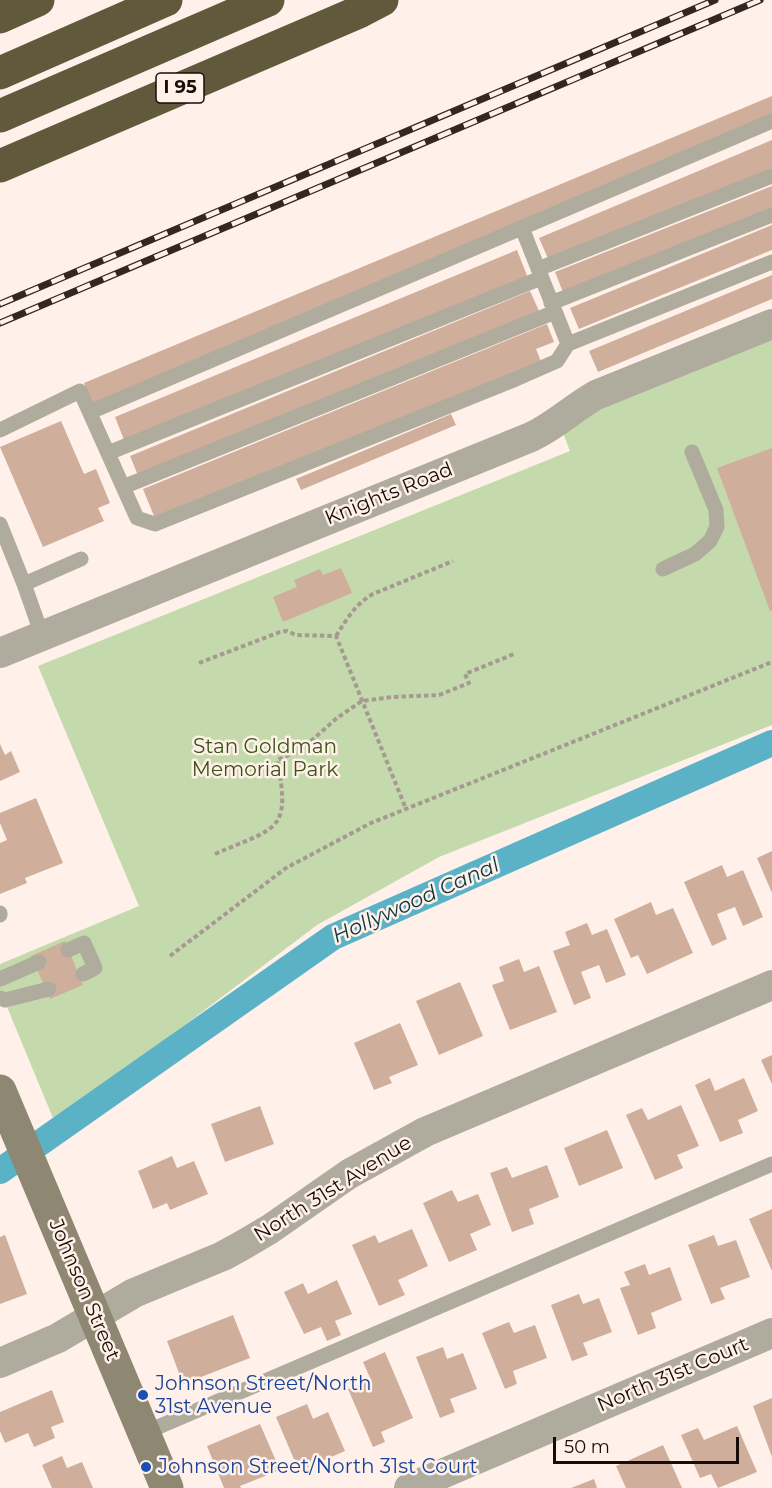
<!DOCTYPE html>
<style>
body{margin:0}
#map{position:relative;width:772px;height:1488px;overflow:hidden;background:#fff1e9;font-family:Montserrat,sans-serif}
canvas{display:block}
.scale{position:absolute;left:553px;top:1437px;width:186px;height:27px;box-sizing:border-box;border:3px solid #190e07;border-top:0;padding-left:8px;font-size:18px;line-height:21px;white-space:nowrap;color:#190e07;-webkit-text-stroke:4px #fff1e9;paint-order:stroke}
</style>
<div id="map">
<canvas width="772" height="1488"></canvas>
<div class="scale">50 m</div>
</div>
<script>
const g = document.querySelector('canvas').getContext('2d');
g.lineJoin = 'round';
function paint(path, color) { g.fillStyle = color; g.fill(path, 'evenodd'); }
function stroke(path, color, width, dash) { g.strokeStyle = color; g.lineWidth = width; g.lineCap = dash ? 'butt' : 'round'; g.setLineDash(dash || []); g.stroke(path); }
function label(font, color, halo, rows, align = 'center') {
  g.font = font + ' Montserrat,sans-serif'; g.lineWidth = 5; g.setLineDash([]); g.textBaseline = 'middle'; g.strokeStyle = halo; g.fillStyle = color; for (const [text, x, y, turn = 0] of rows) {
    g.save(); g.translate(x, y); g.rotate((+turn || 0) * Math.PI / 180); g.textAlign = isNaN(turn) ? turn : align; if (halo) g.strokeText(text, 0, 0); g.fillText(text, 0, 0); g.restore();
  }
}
const green = new Path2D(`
 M772,338V725L439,857L317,925L132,1065L83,1118L60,1135L0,990V964L139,906L38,666L570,451L559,423Z`);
const canal = new Path2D(`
 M0,1171L333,937L772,743`);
const building = new Path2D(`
 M772,96V122L93,404L84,383Z
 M772,140V169L550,263L539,238Z
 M772,186V213L564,295L555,272Z
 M772,225V250L579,329L570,308Z
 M517,250L528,278L126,445L115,417Z
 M772,275V299L598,372L589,351Z
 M530,291L540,313L139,478L130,456Z
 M547,324L554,342L536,349L542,364L156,521L143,489Z
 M451,414L456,425L301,490L296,479Z
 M61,421L84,474L96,469L110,503L98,508L104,521L43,547L0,447Z
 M772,448V610L770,611L717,468Z
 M341,568L352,593L283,622L273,597L297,587L294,580L320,569L323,575Z
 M0,744L5,755L11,751L20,772L0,781Z
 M36,798L63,863L25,878L27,883L0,894V843L7,840L0,823V813Z
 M772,851V893L757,858Z
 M722,865L727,877L743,870L763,917L743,926L735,907L717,914L727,939L712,946L684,882Z
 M651,902L656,915L673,908L693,953L647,974L638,955L631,958L614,919Z
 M587,923L592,935L607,929L626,975L606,983L599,965L581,972L591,998L574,1005L553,951L570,945L565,932Z
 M65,941L83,985L50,999L31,956Z
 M519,959L524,972L539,966L557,1012L510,1030L492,985L504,981L499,967Z
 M460,982L483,1036L439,1055L416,1001Z
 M400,1023L418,1065L389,1077L392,1083L374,1090L354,1043Z
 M772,1055V1084L761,1060Z
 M710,1078L715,1091L744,1078L758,1111L738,1120L743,1133L720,1142L695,1085Z
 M681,1105L699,1146L677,1155L683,1168L655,1180L626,1115L642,1108L648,1120Z
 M260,1106L274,1144L225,1162L211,1124Z
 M607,1130L623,1168L579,1186L564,1148Z
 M172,1156L177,1168L194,1161L208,1194L170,1210L167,1203L153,1209L138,1171Z
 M547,1165L559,1197L529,1209L534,1224L512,1232L490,1173L507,1167L512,1178Z
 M452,1190L458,1202L478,1194L491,1225L470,1234L477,1250L449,1262L423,1203Z
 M772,1209V1271L749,1219Z
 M412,1229L428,1266L398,1280L405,1295L379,1306L352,1245L375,1235L379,1243Z
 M5,1235L27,1294L0,1304V1237Z
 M714,1235L718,1246L736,1240L750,1277L720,1288L725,1299L711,1304L688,1245Z
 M645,1264L649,1275L670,1267L682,1300L651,1313L656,1328L638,1335L620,1288L630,1285L624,1272Z
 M337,1280L352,1314L335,1321L341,1335L327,1341L321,1327L304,1334L284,1292L303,1283L308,1294Z
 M579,1294L583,1304L599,1298L612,1332L583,1343L588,1355L572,1361L551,1305Z
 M233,1315L250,1358L183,1384L167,1341Z
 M509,1322L514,1333L535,1325L547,1358L513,1371L517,1384L505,1389L482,1333Z
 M443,1347L447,1359L463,1353L477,1389L450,1399L455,1412L440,1418L416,1357Z
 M385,1352L413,1418L381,1432L385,1442L373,1447L348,1389L371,1380L363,1362Z
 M52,1390L64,1422L51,1427L55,1438L34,1447L28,1433L5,1443L0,1431V1412Z
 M772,1398V1457L753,1406Z
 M307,1404L313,1419L328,1412L345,1451L299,1471L276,1417Z
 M260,1424L280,1470L240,1486L241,1488H224L207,1446Z
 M737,1426L757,1472L718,1488L711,1474L700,1478L681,1435L698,1428L704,1440Z
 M663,1445L682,1488H626L616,1466Z
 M62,1456L67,1468L82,1462L93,1488H52L42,1465Z
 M594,1479L597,1488H571Z`);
const path = new Path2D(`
 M336,636C347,619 355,604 373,594L453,561
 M199,663L280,632L287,631L296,635L336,636L406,809
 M215,854C276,827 292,833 277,760L301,750L337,718L362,701L392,697L439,695L469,683L465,674L514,654
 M170,956L286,868L371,823L772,662`);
const lane = new Path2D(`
 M522,228L568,344
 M538,269L772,176
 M551,303L772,215
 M90,412L772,121
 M0,430L80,391L137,518L155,524L516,379L557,361L568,344L772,262
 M108,453L541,278
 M123,487L555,312
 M0,524L24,584
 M663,569L695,554L710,541L717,527L716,510L692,452
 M42,635L24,584L81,559
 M0,913V915
 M68,950L84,943L95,968L83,974
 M0,979L39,962
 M0,998L5,1000L49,989
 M144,1433L772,1164`);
const street = new Path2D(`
 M0,653L531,437C555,426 573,408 596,395L772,324
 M0,1363L58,1338L134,1293L223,1256L243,1245L270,1229L349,1174L425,1132L772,985
 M409,1488L772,1333`);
const secondary = new Path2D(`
 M0,1091L167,1488`);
const highway = new Path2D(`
 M0,17L38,0
 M0,73L166,0
 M0,116L268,0
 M0,166L361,11L382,0`);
const rail = new Path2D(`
 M0,304L715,0
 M0,323L760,0`);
const markers = [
 [143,1395,6,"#1a4fb4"],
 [146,1467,6,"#1a4fb4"]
];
const shields = [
 [180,88,48]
];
const shieldNames = [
 ["I 95",180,88]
];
const streetNames = [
 ["Knights Road",389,494,-22],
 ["North 31st Avenue",333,1189,-32],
 ["Johnson Street",84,1290,67],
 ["North 31st Court",673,1375,-23]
];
const parkNames = [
 ["Stan Goldman",265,747],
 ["Memorial Park",265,770]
];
const transitNames = [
 ["Johnson Street/North",155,1384],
 ["31st Avenue",155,1407],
 ["Johnson Street/North 31st Court",158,1467]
];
const waterNames = [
 ["Hollywood Canal",416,901,-24]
];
paint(green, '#c4d9ac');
stroke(canal, '#5bb2c7', 26);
paint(building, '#cfaf9b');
stroke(path, '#a69991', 4, [4.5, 3]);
stroke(lane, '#afab9d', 15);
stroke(street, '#afab9d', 30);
stroke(secondary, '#8e8872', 33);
stroke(highway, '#61593b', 33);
stroke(rail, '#332821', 7);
stroke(rail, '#fff1e9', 4.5, [14]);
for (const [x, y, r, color] of markers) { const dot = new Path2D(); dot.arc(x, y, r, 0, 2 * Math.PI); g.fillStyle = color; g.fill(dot); stroke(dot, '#fff1e9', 2); }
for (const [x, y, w] of shields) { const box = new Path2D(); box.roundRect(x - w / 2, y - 15, w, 30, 4.5); g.fillStyle = '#fff1e9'; g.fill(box); stroke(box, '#190e07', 1.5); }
label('bold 18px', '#190e07', null, shieldNames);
label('20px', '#190e07', '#fff1e9', streetNames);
label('20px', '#3b5413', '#fff1e9', parkNames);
label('20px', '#164399', '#fff1e9', transitNames, 'left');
label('italic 21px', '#0d3740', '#fff1e9', waterNames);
</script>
